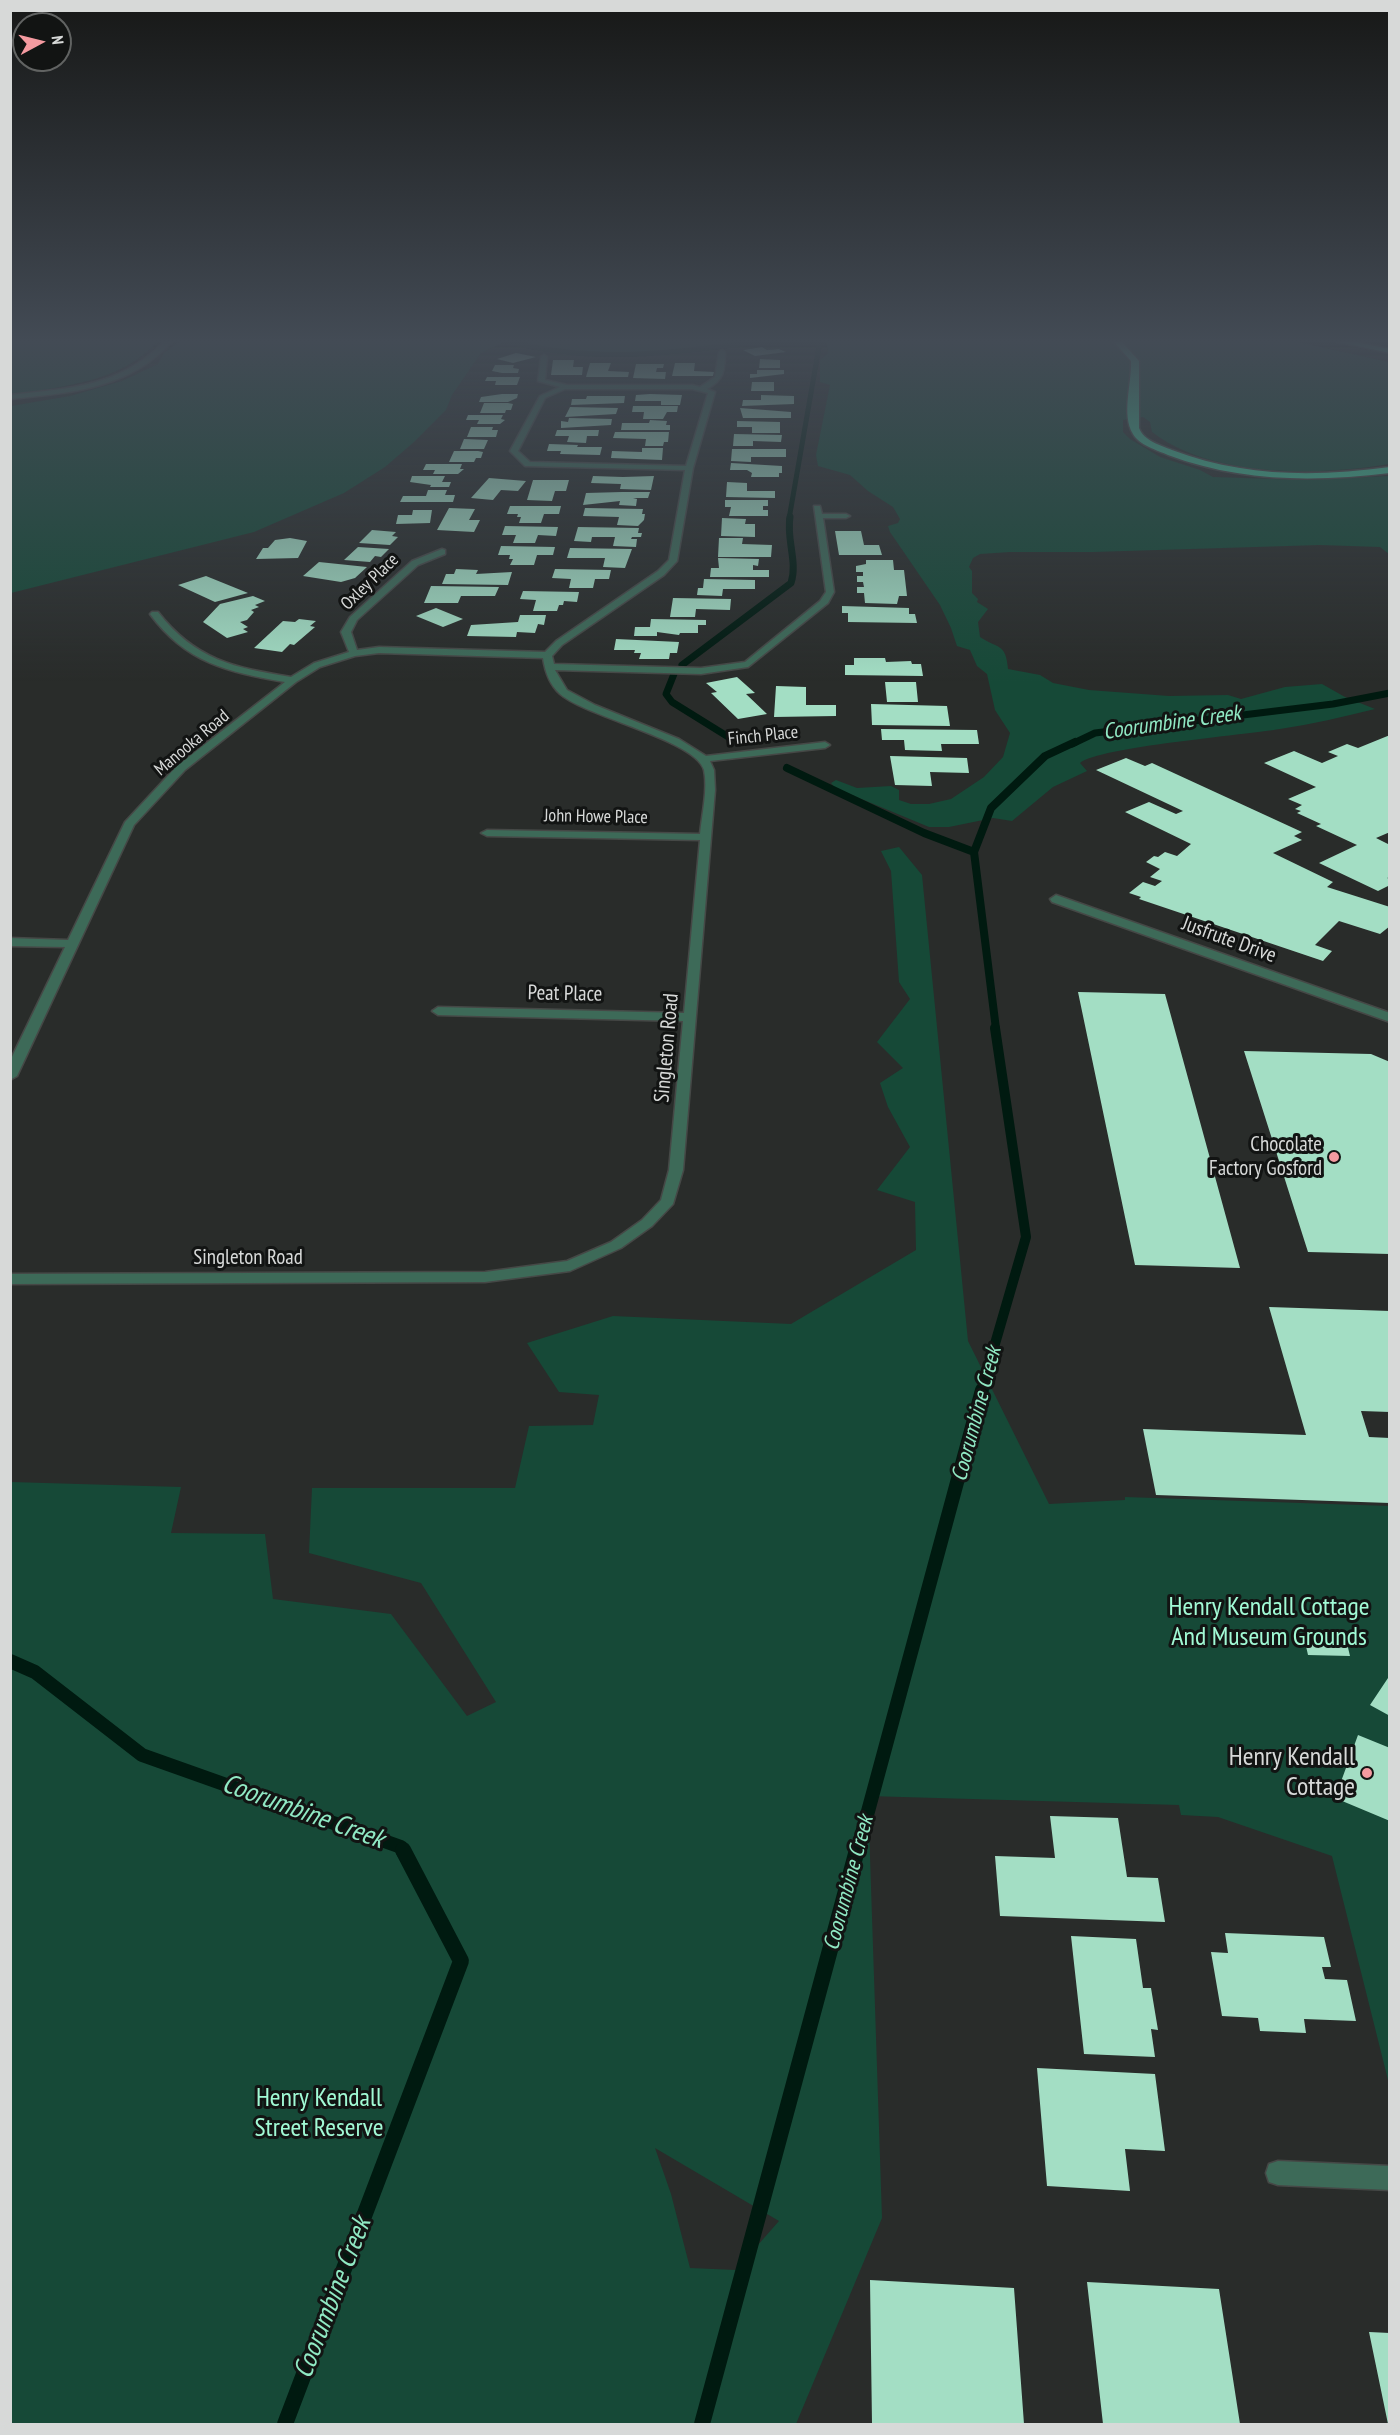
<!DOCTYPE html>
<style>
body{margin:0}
#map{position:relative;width:1400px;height:2435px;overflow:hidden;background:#292c2a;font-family:"PT Sans Narrow",sans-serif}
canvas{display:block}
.frame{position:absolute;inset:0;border:12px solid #d7d9d8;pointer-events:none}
.north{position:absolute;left:12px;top:12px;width:60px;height:60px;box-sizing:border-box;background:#121413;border:2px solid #616362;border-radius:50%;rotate:83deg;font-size:16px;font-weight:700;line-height:24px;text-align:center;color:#d7d9d8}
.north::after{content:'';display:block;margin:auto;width:21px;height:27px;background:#f49aa0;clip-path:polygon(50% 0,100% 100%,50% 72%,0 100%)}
</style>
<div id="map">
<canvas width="1400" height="2435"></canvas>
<div class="frame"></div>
<div class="north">N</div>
</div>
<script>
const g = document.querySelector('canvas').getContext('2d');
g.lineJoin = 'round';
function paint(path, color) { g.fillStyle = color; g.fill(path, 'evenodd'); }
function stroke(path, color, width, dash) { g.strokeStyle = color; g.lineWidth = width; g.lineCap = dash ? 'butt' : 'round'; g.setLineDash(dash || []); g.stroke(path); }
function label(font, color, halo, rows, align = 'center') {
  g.font = font + ' "PT Sans Narrow",sans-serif'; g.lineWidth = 6; g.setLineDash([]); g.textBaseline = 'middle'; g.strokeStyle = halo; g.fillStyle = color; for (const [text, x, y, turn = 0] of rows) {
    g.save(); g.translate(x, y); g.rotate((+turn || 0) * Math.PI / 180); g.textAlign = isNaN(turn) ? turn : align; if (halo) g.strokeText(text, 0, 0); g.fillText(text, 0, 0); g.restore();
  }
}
const green = new Path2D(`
 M11,341H158C121,383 62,386 11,395Z
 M181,341H506L481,353L452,395L446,410L414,442L385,467L344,493L254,532L11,593V406L70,396L122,381L158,364L164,353Z
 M521,341H751C676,354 595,365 521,341Z
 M821,341H1293L1389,362V464C1319,476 1211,478 1152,432L1150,422L1143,417L1123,420V432L1130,439L1160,457L1200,470L1213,477L1305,480L1389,476V554L1380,547L1320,545L1093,552H1010L980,554L973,558L969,567L972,571V593L978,599L977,602L988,609L978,622L980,637C998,649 1006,643 1008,669L1040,675L1053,683L1089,690L1169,696L1228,695L1241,699L1285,687L1322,684L1345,697L1375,709C1343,717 1312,724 1280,729C1245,735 1099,747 1080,763L1087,771L1053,787L1012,821L993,818L949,827H929L835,788L831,783L836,780L857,788L891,786L899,790V800L911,804H929L951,799L984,777L1003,757L1010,733L995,710L987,674L977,666L970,650L957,646L951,628L940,605L890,532L888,526L898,523L900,519L893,507L868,491L850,475L818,466L816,455L830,385L820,382V360L828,353L827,343Z
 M899,847L922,875L968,1341L1049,1504L1125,1500V1497L1389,1506V2084L1332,1856L1218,1817L1181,1815L1179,1805L868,1796L882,2218L796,2424H11V1482L181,1487L171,1533L265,1534L273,1599L391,1614L467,1716L496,1702L421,1583L309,1553L312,1488H515L529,1426L593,1425L599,1395L559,1392L527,1343L613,1316L791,1324L916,1250L915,1202L877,1190L910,1147L888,1107L880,1083L903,1068L877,1042L910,999L899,982L891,871L881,851ZM655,2148L779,2221L736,2270L690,2268L671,2194Z`);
const streamFar5 = new Path2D(`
 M508,341C596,365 676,352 765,341
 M789,519L819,347L818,342L803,341`);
const streamFar4 = new Path2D(`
 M682,665L791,583C798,562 786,539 790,517
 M674,674L666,694L672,702L730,738
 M1072,744L1095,733L1333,704L1390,693`);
const streamFar3 = new Path2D(`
 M787,768L924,833L974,852
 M996,1029L974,852L991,808L1045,756L1075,742`);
const streamFar2 = new Path2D(`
 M981,1392L1026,1237L995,1028`);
const streamFar1 = new Path2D(`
 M10,1661L35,1672L142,1755L401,1847L403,1852
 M857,1852L982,1390`);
const stream = new Path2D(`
 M285,2424L461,1961L403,1850
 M702,2424L857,1850`);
const building = new Path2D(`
 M762,347L767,350L779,349L786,352L755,356L743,350Z
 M516,353L536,357L513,363L497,359Z
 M760,359L780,360V368H759Z
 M553,360H574L573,367H583L582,375H551Z
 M590,363H611L608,371L629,372L628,377H586Z
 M675,363H695L694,371L714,372L713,376H672Z
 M636,364H664L663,368H657L656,372H666L665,379L633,378Z
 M495,365H514L513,368L519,369L518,373H502L492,371Z
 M757,370H784V374L750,378V374H757Z
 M487,377H520L517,385H495L496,381H485Z
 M752,382H774V391H751Z
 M502,394H518L517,398L508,402H479L481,397Z
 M650,394L682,395L680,405H661V401H635L636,395Z
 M761,395L794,396V404L742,406L743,400H761Z
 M587,396H625L624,403L571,405L572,399H586Z
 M484,403H508L513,404L511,410H506L505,413H480Z
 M633,406H678L677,412H667L663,419H643L644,412H632Z
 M570,407L618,408L616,414L565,417Z
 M740,408L791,412V418H743Z
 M468,415H503L501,419L505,420L500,424H477L479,420H466Z
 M569,418L612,419L611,425L561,428V421L568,422Z
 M650,420L667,421L666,425H670V430H621L622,423H649Z
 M737,421L780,422V433H752V427H737Z
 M471,427H493L492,430H498L496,437H467Z
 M557,430H599L598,436H587L586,443L567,442L569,436H555Z
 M615,432H669L668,442H664L663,446H645L646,439L613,438Z
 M734,434L782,435L781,442L753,441V446H733Z
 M464,439L488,440L484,449H460Z
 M549,444L578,445L577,447H602L600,455L560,454L561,451H547Z
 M642,448H663L662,460L611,458L612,451L642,452Z
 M732,449H786V457H751V462L731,461Z
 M454,451H478L483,452L481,458H476L474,462H449Z
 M731,463L782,466V473H779V477H751L752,473L747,470H730Z
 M426,464H462L460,469H464L458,474H433L435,470H423Z
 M412,476H445L442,482H451L449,487H430L431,485L410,482Z
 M593,476L623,477L654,476L651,490L620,489L621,484L591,483Z
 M489,478L526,481L518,491L501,490L493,500L471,498Z
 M533,480H569L566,491H555L552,501L527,500Z
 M727,482L747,483V491H775V498L726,497Z
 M428,490H447L445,495H455L453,502H400L403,496H426Z
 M622,492H650L648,498H633L637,499L636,506L619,505L620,501L583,505L586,493Z
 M725,500H768V506H763V510H768V516H729L731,507H725Z
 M510,506H561L559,514H544L541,523H519L521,517H517L518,514H507Z
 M449,508L475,509L469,520H480L474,532L437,530Z
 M585,508L643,509L642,514H645L644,520L638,526L617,525L619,517L583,516Z
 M413,510H432L430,523L396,524L398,515H412Z
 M722,518L746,519L745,524H755V537L721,536Z
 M505,526L558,527L556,536L538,535L535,543H513L516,535H502Z
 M578,527L639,528L638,533H642L641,537H632L631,539H637L636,547L613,546L615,537H592L591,542L574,541Z
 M372,530L396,532L392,536L398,537L390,545L359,543Z
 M835,531H861L864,545H879L882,555H839Z
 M290,538L307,541L298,558L256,559L263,548H268L275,540Z
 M719,538H743L742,544L772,545L771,557H718Z
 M501,546L555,547L553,555H537L534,565H510L513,559H509L510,555H498Z
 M358,547L389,549L381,557L375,556L370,562L344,560Z
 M570,548L632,549L625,568L603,567L605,558H567Z
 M718,558L759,559L758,566L753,565V570H769V577H710L711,568H719Z
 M866,560H893L894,570H904L907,596H899L897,604L865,603L864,593H857V587H864L863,582H857V576H863V572H856V566L866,564Z
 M319,562L367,567L355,578L341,582L303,576Z
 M456,569L478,570L476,574L512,572L508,585L442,584L446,574H454Z
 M555,569L611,570L609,579H595L593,588H569L571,579L552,578Z
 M206,576L248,593L215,602L178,585Z
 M704,579L755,580V589H723L722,596L697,595L698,588H703Z
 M431,586L499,587L495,596H461L458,603H424Z
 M523,591L579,592L577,602L564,601L563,605H559L557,611H533L536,600L520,599Z
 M253,596L265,601L255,605L259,607L251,610L254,612L247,620L240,622L248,627L243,629L248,632L227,638L203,622L220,604Z
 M673,598L731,599L730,610L696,609L695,617H670Z
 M842,606L909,608V614H915L917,623L848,622V613H842Z
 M436,608L463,619L443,627L416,616Z
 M520,615H546L544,625L538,624L535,633L517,632L516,637L467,636L471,625L518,622Z
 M299,619L316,621L310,626L315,627L294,645L290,644L282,652L254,648L283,621L295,622Z
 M651,619L706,620V625H698V633H680L679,635L657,632V636H634L635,627H650Z
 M616,639L679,642L677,653H670L669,659H639L641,653H634L635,650H614Z
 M854,658H885L886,662L911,661L912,664H921L923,676L845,675V665H854Z
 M737,677L755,693L746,694L767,714L738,719L711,693L717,692L706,683Z
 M885,682H916L918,702H887Z
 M776,686L806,687V705H836V716L774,717Z
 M871,704L947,706L950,726L872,725Z
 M881,729L977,730L979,744H941L942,751L905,750L904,740H882Z
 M1390,735V832L1376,838L1390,845V877L1387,878L1390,879V885L1378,891L1319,863L1357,845L1316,826L1321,824L1297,813L1301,811L1295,809L1302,805L1288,799L1316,787L1264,763L1294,751L1322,763L1338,756L1328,752L1347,744L1358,748Z
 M890,756L967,758L969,773L930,772L932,786L895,785Z
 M1126,758L1145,766L1152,763L1302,832L1294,836L1302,840L1273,853L1333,882L1327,887L1390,907V926L1380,934L1339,921L1315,945L1332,951L1323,961L1139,899L1141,897L1129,893L1143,882L1155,886L1162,881L1150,877L1160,869L1146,862L1154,856L1158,857L1165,852L1177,856L1191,844L1125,812L1149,802L1176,814L1183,811L1096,770Z
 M1078,992L1165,994L1240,1268L1135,1265Z
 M1244,1051L1371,1054L1390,1062V1254L1308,1252Z
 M1269,1307L1390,1311V1412L1361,1411L1369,1437L1390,1438V1503L1156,1495L1143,1429L1306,1435Z
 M1303,1633L1345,1635L1350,1656L1308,1655Z
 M1390,1675V1716L1370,1705Z
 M1358,1735L1390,1748V1821L1335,1798Z
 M1050,1816L1118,1818L1127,1877L1158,1878L1165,1922L1000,1916L995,1856L1055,1858Z
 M1225,1933L1324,1937L1331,1967H1322L1325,1979L1347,1980L1356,2021L1304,2019L1306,2033L1260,2031L1258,2018L1222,2016L1211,1952L1228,1953Z
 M1071,1936L1136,1939L1143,1988H1151L1158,2030L1151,2029L1155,2057L1084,2054Z
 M1037,2068L1155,2074L1165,2151L1125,2149L1130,2191L1047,2186Z
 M870,2280L1014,2288L1024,2424H872Z
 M1087,2282L1219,2289L1240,2424H1103Z
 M1369,2332L1390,2333V2424H1388Z`);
const minor = new Path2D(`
 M165,341H172C130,389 70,393 10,399V395C71,388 120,387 165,341Z
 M722,350L725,352C725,370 724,380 707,389L715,392L693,468L677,561L664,575L562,645L552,656L554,664L701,668L745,662L820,601L826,592L814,506H820L822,514H846L850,516L846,518H823L834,592L828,603L748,667L701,674L555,670L567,690L595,705L679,739L706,756L825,742L830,745L825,748L710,761L714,770L715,790L683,1170L673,1204L652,1226L621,1248L570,1271L485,1282L10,1284V1274L485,1272L567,1261L611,1242L642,1220L661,1200L669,1170L683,1021L438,1015L432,1011L438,1007L684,1013L700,840L487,836L481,833L487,830L700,834C702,814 708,789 704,770C696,740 586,717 560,694C549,684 545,671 543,658L379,653L355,656L320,667L296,682L185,770L134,825L17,1076L10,1080V1061L65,947L10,946V938L68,940L125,822L177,766L285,682C228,672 186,663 150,614L152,612H158C195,660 235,668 291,677L314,663L349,652L341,632L350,617L412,561L442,549L445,550V554L418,565L357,620L351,632L357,650L379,647L545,652L556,641L658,571L669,560L685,470L525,466L510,451L540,396L560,387L538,381L541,357L544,355L547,357L545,380L567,385H692L700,387L715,377L719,352ZM565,389H692L708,393L686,466L530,462L518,451L545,398Z
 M1056,895L1390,1013V1022L1052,902L1050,899Z
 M1278,2161L1390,2166V2190L1278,2185L1269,2182L1266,2173L1269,2164Z`);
const highway = new Path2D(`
 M1113,341H1121L1139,361V428C1144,441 1160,445 1172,450C1243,477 1315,477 1390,467V473C1314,482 1240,482 1168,455C1157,450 1139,445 1133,434C1121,415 1132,383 1131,361Z
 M1334,341H1350L1390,349V353Z`);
const markers = [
 [1334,1157,6,"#f49aa0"],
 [1367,1773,6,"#f49aa0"]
];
const farStreetnames = [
 ["Oxley Place",370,582,-44],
 ["Finch Place",763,736,-6],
 ["Manooka Road",192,743,-40],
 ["John Howe Place",596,817,1]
];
const streetNames = [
 ["Jusfrute Drive",1229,940,20],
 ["Peat Place",565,994,1],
 ["Singleton Road",667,1048,-85],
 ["Singleton Road",248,1258]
];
const poiNames = [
 ["Chocolate",1322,1145],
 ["Factory Gosford",1322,1169]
];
const waterNames = [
 ["Coorumbine Creek",1172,723,-8],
 ["Coorumbine Creek",977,1414,-75],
 ["Coorumbine Creek",849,1883,-75]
];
const nearParknames = [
 ["Henry Kendall Cottage",1269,1608],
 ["And Museum Grounds",1269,1638],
 ["Henry Kendall",319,2099],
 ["Street Reserve",319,2129]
];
const nearPoinames = [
 ["Henry Kendall",1355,1758],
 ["Cottage",1355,1788]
];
const nearWaternames = [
 ["Coorumbine Creek",303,1812,20],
 ["Coorumbine Creek",333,2298,-69]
];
paint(green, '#164937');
stroke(streamFar5, '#001a10', 5);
stroke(streamFar4, '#001a10', 7);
stroke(streamFar3, '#001a10', 8);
stroke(streamFar2, '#001a10', 10);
stroke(streamFar1, '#001a10', 14);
stroke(stream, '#001a10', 16);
paint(building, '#a3dec4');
stroke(minor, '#454846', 3);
stroke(highway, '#454846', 3);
paint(minor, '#3d6a58');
paint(highway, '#3fc094');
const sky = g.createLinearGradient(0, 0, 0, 682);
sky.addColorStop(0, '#171817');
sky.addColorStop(0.5, '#434b55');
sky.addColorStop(1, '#434b5500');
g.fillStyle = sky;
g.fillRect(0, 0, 1400, 682);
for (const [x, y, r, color] of markers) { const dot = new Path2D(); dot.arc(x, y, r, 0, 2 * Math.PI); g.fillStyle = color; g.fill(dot); stroke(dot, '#121413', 2); }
label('18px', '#d7d9d8', '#121413', farStreetnames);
label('21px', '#d7d9d8', '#121413', streetNames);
label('21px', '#d7d9d8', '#121413', poiNames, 'right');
label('italic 22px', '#90e9c4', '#121413', waterNames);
label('26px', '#a1fad5', '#121413', nearParknames);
label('26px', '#d7d9d8', '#121413', nearPoinames, 'right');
label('italic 27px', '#90e9c4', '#121413', nearWaternames);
</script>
